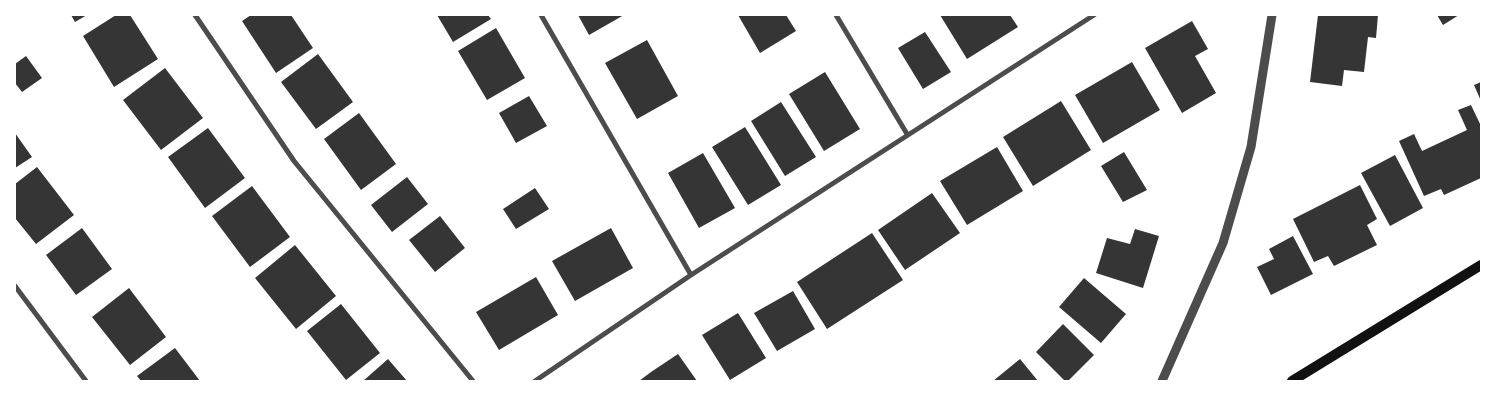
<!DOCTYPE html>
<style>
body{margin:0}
#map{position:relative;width:1496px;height:396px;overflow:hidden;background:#fff;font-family:"Nunito Sans",sans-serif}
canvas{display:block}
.frame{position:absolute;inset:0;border:16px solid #fff;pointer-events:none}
</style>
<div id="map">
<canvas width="1496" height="396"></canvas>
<div class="frame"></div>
</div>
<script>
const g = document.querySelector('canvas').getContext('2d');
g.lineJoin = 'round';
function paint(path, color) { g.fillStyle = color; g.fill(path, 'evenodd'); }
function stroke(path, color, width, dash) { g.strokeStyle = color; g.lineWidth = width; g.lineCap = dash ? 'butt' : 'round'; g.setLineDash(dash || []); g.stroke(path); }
const building = new Path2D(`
 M71,15H87L75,22Z
 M116,15H130L158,59L114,87L83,36Z
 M251,15H291L313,48L276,73L242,21Z
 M437,15H488L491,19L453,42Z
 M578,15H624L589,35Z
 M738,15H786L796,31L760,53Z
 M940,15H1010L1018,27L967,59Z
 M1318,15H1378L1376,38L1368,37L1364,72L1344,70L1342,86L1310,82Z
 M1437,15H1459L1443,25Z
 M1192,21L1208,49L1195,56L1216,93L1182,113L1145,48Z
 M496,28L525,78L487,100L458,51Z
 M925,32L951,72L923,89L898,48Z
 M647,40L678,96L637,119L605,63Z
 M318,54L353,102L316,129L281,82Z
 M26,56L42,78L22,92L15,83V64Z
 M1132,62L1160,110L1103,143L1075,95Z
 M165,68L203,118L161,150L123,100Z
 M825,72L860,129L824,151L789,94Z
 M1481,82V101L1474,85Z
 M529,96L547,126L516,143L499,113Z
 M1061,101L1091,150L1033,186L1003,137Z
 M781,102L816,157L785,176L751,121Z
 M1471,105L1481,126V178L1444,195L1441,189L1424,196L1399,141L1414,134L1422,151L1467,130L1458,110Z
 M359,113L396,164L361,190L324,139Z
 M745,127L781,185L748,205L712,147Z
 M208,128L245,178L205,208L168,157Z
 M15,133L32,157L15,168Z
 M997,147L1023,191L967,225L940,181Z
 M1124,152L1147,190L1123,202L1101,166Z
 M703,153L735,208L699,228L668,173Z
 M1395,155L1423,208L1390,226L1361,173Z
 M37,167L74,215L36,244L15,218V184Z
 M407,177L428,204L392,232L371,205Z
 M1360,185L1377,219L1367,225L1377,245L1334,266L1328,256L1314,262L1293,219Z
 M252,186L290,237L250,267L212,216Z
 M535,188L549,209L516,229L503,209Z
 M932,193L960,233L905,270L878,230Z
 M440,216L465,248L435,272L409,240Z
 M82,228L112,269L76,295L46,255Z
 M611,228L633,268L575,301L552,261Z
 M1135,229L1159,236L1143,288L1096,273L1107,238L1130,244Z
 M872,233L903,280L827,329L797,282Z
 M1293,236L1313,274L1271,295L1257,267L1274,259L1269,249Z
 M295,245L336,296L296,329L255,278Z
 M536,277L558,315L499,350L476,312Z
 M1084,278L1126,314L1101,343L1059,307Z
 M129,288L166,337L130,365L92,317Z
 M793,291L815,329L777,351L754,313Z
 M341,304L380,353L346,380L307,331Z
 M738,313L766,358L730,380L702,335Z
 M1063,324L1094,355L1068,381H1065L1036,352Z
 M175,348L200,381H141L137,376Z
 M678,354L697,381H639L651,372Z
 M388,359L407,381H363Z
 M1020,359L1038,381H993Z`);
const minor = new Path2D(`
 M195,15L294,161L473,381
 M541,15L691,275
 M836,15L907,134
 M15,286L86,381
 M535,381L691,275L1094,15`);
const tertiary = new Path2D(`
 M1162,381L1223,243L1251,147L1272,15`);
const secondary = new Path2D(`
 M1292,381L1481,265`);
paint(building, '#353535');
stroke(minor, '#4c4c4c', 5);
stroke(tertiary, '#4c4c4c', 9);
stroke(secondary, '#111', 10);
</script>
